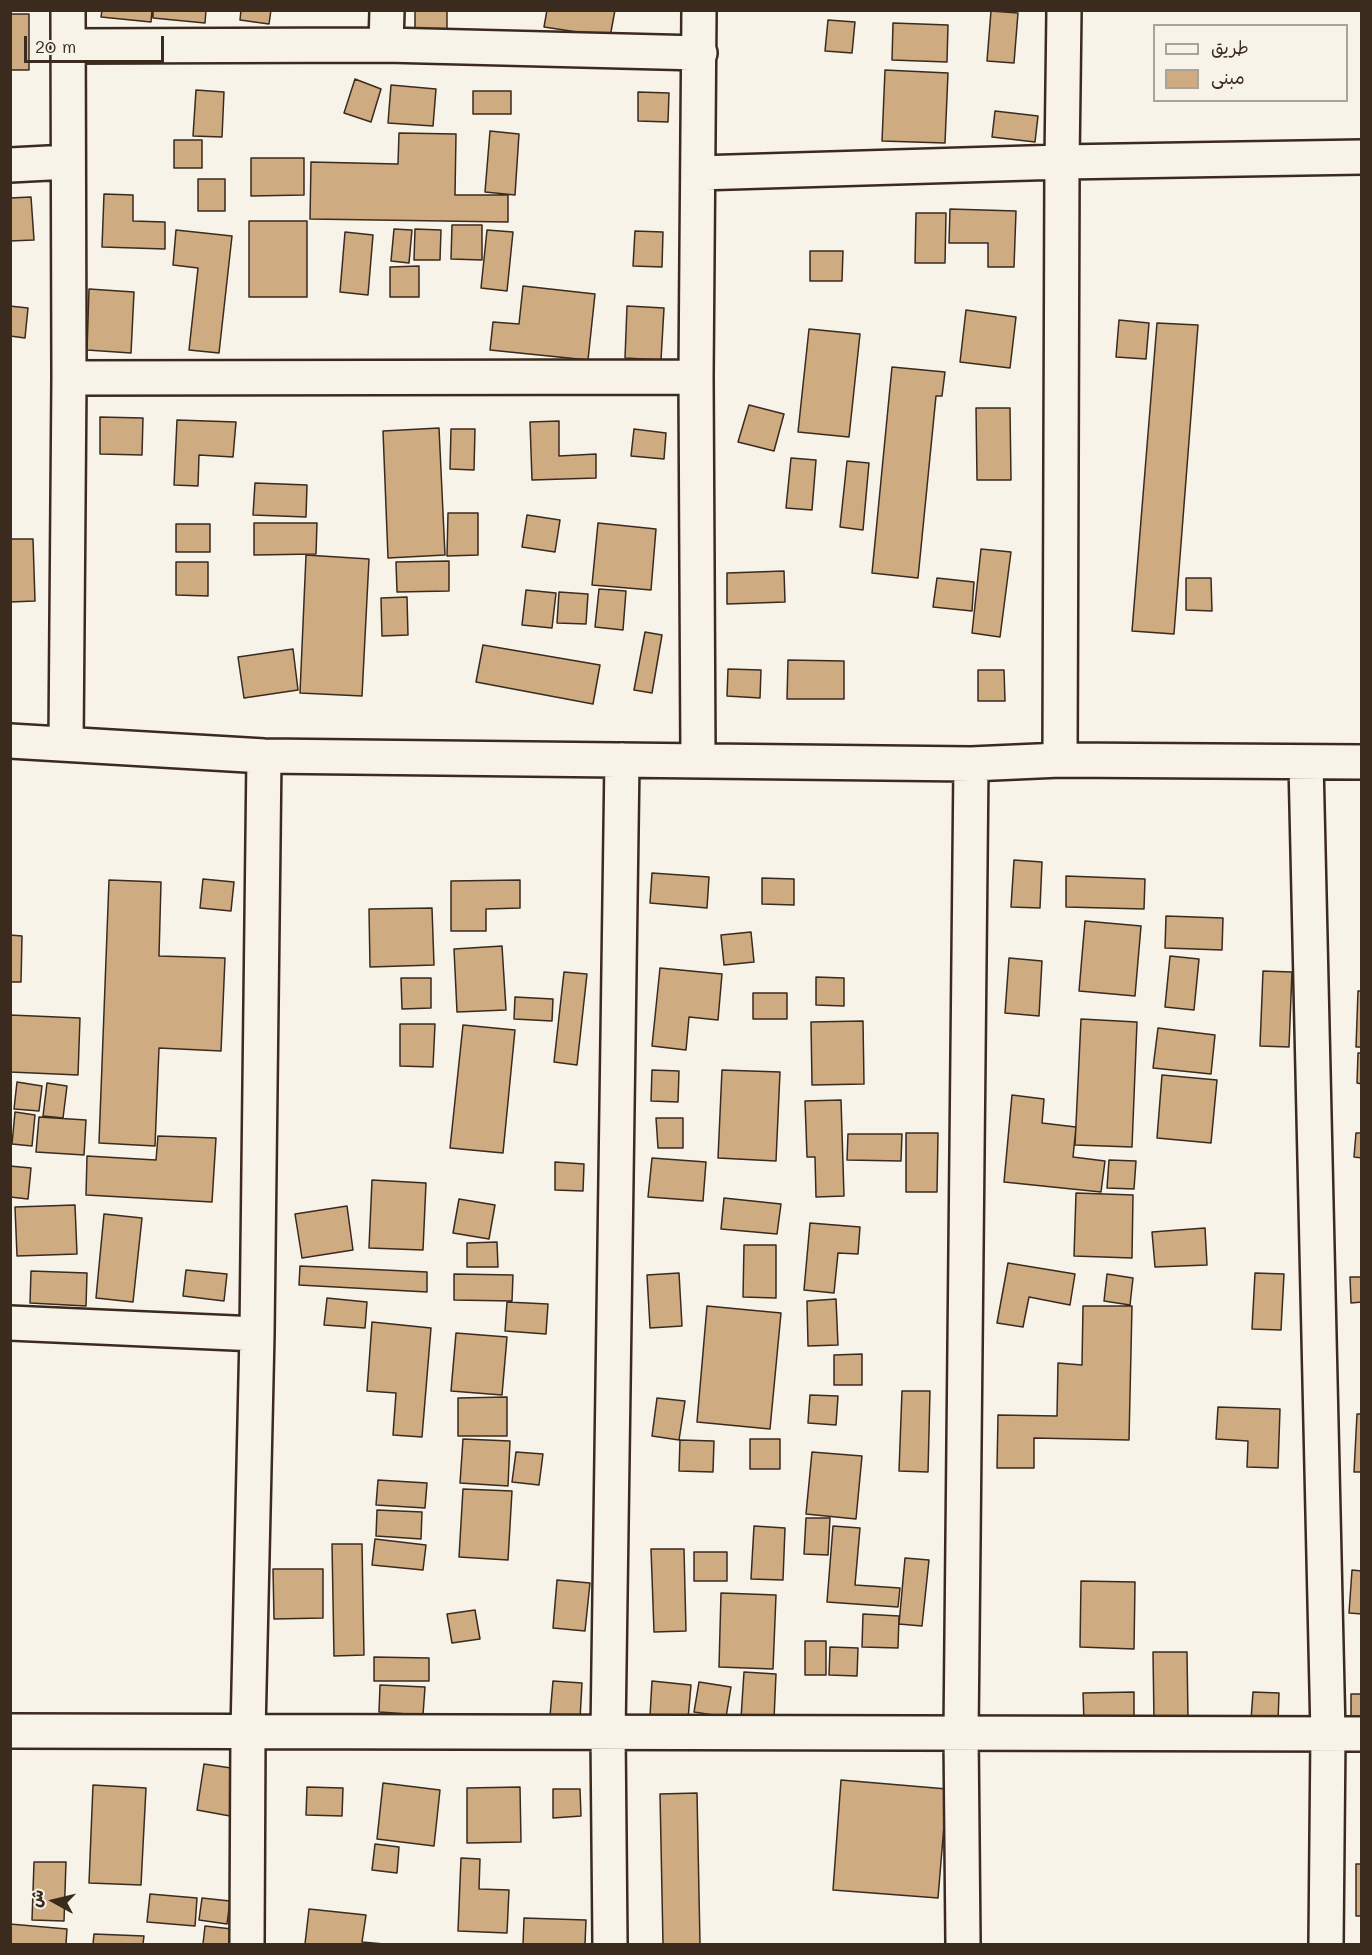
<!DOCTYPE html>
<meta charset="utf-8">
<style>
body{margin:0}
#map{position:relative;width:1372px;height:1955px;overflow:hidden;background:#f7f3e8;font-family:Mali,"Playpen Sans Arabic",sans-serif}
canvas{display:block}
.frame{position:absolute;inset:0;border:12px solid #3b2a1e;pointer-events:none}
.legend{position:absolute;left:1153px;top:24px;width:195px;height:78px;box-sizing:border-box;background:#f7f3e8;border:2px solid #aca397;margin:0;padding:8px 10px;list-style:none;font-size:18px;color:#3b2a1e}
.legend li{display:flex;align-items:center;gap:12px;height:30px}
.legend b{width:30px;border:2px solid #aca397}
.north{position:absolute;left:24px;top:1871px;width:60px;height:60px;-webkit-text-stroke:4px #f7f3e8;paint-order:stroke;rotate:278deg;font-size:16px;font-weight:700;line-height:24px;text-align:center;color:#3b2a1e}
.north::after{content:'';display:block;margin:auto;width:21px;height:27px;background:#3b2a1e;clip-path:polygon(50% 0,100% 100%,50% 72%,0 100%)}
.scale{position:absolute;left:24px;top:36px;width:140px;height:27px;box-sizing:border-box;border:3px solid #3b2a1e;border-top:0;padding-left:8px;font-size:18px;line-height:21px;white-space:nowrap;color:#3b2a1e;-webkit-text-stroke:4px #f7f3e8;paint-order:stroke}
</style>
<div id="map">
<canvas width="1372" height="1955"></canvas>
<div class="frame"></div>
<ul class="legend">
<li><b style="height:8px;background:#f7f3e8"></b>طريق</li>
<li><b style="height:16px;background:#ceab81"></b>مبنى</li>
</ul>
<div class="north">ش</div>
<div class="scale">20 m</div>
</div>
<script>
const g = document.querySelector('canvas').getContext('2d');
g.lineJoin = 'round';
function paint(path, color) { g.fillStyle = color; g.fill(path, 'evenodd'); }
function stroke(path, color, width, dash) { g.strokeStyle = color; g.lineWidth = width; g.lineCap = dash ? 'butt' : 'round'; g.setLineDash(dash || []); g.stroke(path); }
const building = new Path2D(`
 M102,10H152L151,22L101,17Z
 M153,10H206L205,23L153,18Z
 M241,10H271L269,24L240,20Z
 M415,10H447V31L415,30Z
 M547,10H615L610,37L544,27Z
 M991,11L1018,13L1014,63L987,61Z
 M10,14H29V70H10Z
 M828,20L855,22L852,53L825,51Z
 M893,23L948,25L947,62L892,60Z
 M885,70L948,73L945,143L882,141Z
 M355,79L381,89L371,122L344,113Z
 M391,85L436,89L433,126L388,123Z
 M196,90L224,92L222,137L193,136Z
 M473,91H511V114H473Z
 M638,92L669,93L668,122L638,121Z
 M995,111L1038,116L1035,142L992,137Z
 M490,131L519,134L515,195L485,192Z
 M399,133L456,134L455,195H508V222L310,219L311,162L398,164Z
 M174,140H202V168H174Z
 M251,158H304V195L251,196Z
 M198,179H225V211H198Z
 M104,194L133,195V221L165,222V249L102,247Z
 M31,197L34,240L10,241V198Z
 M950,209L1016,211L1014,267H988V243H949Z
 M916,213H946L945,263H915Z
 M249,221H307V297H249Z
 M452,225H482V260L451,259Z
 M394,229L412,230L409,263L391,261Z
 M415,229L441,230L440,260H414Z
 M176,230L232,236L219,353L189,350L198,268L173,265Z
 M487,230L513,232L507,291L481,288Z
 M635,231L663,232L662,267L633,266Z
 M345,232L373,235L368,295L340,292Z
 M810,251H843L842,281H810Z
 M419,266V297H390V267Z
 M523,286L595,294L588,360L490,350L493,322L519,324Z
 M89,289L134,292L131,353L87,350Z
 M10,306L28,308L25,338L10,336Z
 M627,306L664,308L661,360L625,358Z
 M966,310L1016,317L1010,368L960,362Z
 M1119,320L1149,323L1146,359L1116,357Z
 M1157,323L1198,325L1174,634L1132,631Z
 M809,329L860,334L849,437L798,432Z
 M892,367L945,372L942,396H936L918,578L872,573Z
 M749,405L784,414L774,451L738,442Z
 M976,408H1010L1011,480H977Z
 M100,417L143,418L142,455L100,454Z
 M177,420L236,422L233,457L199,455L198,486L174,485Z
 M559,421V456L596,454V478L532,480L530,422Z
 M439,428L445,555L388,558L383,431Z
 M451,429H475L474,470L450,469Z
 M634,429L666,433L664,459L631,456Z
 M791,458L816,460L812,510L786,508Z
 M847,461L869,463L863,530L840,527Z
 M255,483L307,485L306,517L253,515Z
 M448,513H478V555L447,556Z
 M527,515L560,520L555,552L522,547Z
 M254,523H317L316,554L254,555Z
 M598,523L656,529L651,590L592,585Z
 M176,524H210V552H176Z
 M10,539H33L35,601L10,602Z
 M981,549L1011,552L1000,637L972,633Z
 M306,555L369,559L362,696L300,693Z
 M449,561V591L397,592L396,562Z
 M176,562H208V596L176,595Z
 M784,571L785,602L727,604V573Z
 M937,578L974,582L972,611L933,607Z
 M1186,578H1211L1212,611L1186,610Z
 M599,589L626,591L623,630L595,627Z
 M526,590L556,593L552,628L522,625Z
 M559,592L588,594L586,624L557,623Z
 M407,597L408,635L382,636L381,598Z
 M645,632L662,635L652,693L634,690Z
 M483,645L600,665L593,704L476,682Z
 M293,649L298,690L244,698L238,657Z
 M788,660L844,661V699H787Z
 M728,669L761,670L760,698L727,696Z
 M978,670H1004L1005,701H978Z
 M1014,860L1042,862L1040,908L1011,907Z
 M652,873L709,877L707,908L650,903Z
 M1066,876L1145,879L1144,909L1066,907Z
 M762,878L794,879V905L762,904Z
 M203,879L234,882L231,911L200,908Z
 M109,880L161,882L159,956L225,958L221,1051L159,1048L155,1146L99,1143Z
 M520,880V908L486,909V931H451V881Z
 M432,908L434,965L370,967L369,909Z
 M1166,916L1223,918L1222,950L1165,948Z
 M1085,921L1141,926L1135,996L1079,991Z
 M751,932L754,962L724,965L721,935Z
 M10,935L22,936L21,982H10Z
 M502,946L506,1010L457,1012L454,949Z
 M1170,956L1199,959L1194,1010L1165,1007Z
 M1009,958L1042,961L1039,1016L1005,1013Z
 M660,968L722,974L718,1020L689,1017L686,1050L652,1046Z
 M1263,971L1292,972L1289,1047L1260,1046Z
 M564,972L587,974L577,1065L554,1062Z
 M816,977L844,978V1006L816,1005Z
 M401,978H431V1008L402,1009Z
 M1358,991H1362V1047H1356Z
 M753,993H787V1019H753Z
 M515,997L553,999L552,1021L514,1019Z
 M10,1015L80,1018L78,1075L10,1072Z
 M1081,1019L1137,1022L1132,1147L1075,1145Z
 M863,1021L864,1084L812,1085L811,1022Z
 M400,1024H435L433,1067L400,1066Z
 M463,1025L515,1030L503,1153L450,1148Z
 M1158,1028L1215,1035L1211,1074L1153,1068Z
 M1358,1053H1362V1084L1357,1083Z
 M652,1070L679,1071L678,1102L651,1101Z
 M722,1070L780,1072L776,1161L718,1158Z
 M1162,1075L1217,1080L1211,1143L1157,1138Z
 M17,1082L42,1086L39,1111L14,1109Z
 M47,1083L67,1086L63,1118L43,1116Z
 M1012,1095L1044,1099L1042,1123L1076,1127L1073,1157L1105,1161L1101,1192L1004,1182Z
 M841,1100L844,1196L816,1197L815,1157H807L805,1101Z
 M15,1112L35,1115L32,1146L12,1144Z
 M39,1117L86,1120L84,1155L36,1152Z
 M656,1118H683V1148H658Z
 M906,1133H938L937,1192H906Z
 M1356,1133H1362V1158L1354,1157Z
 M848,1134H902L901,1161L847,1160Z
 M158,1136L216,1138L212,1202L86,1195L87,1156L156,1160Z
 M652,1158L706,1162L703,1201L648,1197Z
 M1109,1160L1136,1161L1134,1189L1107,1188Z
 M555,1162L584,1164L583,1191L555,1190Z
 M10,1166L31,1168L28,1199L10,1197Z
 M372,1180L426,1183L423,1250L369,1248Z
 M1076,1193L1133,1195L1132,1258L1074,1256Z
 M724,1198L781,1204L777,1234L721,1229Z
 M459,1199L495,1205L489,1239L453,1233Z
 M75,1205L77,1254L17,1256L15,1207Z
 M347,1206L353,1250L302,1258L295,1214Z
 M104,1214L142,1218L133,1302L96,1298Z
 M810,1223L860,1227L858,1254L838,1253L834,1293L804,1290Z
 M1205,1228L1207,1265L1155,1267L1152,1232Z
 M497,1242L498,1267H467V1243Z
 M744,1245H776V1298L743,1297Z
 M1008,1263L1075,1274L1070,1305L1029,1297L1023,1327L997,1323Z
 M300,1266L427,1272V1292L299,1285Z
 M186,1270L227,1274L224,1301L183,1296Z
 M31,1271L87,1273L86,1306L30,1303Z
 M679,1273L682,1326L650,1328L647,1275Z
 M1255,1273L1284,1274L1281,1330L1252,1329Z
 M454,1274L513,1275L512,1301L454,1300Z
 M1107,1274L1133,1278L1130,1305L1104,1301Z
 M1350,1277H1362V1302L1351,1303Z
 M327,1298L367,1302L365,1328L324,1325Z
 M836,1299L838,1345L808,1346L807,1301Z
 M507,1302L548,1304L546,1334L505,1331Z
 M707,1306L781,1313L770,1429L697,1422Z
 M1083,1306H1132L1129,1440L1034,1438V1468H997L998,1415L1057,1416L1058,1363L1082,1365Z
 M372,1322L431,1328L422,1437L393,1435L396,1393L367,1391Z
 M456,1333L507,1337L502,1395L451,1391Z
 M862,1354V1385H834V1355Z
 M902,1391H930L928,1472L899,1471Z
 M810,1395L838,1396L836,1425L808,1423Z
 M507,1397V1436H458V1398Z
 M657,1398L685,1401L679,1440L652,1436Z
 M1218,1407L1280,1409L1278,1468L1247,1467L1248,1441L1216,1439Z
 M1357,1414H1362V1472H1354Z
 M463,1439L510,1441L508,1486L460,1483Z
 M750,1439H780V1469H750Z
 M680,1440L714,1441L713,1472L679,1471Z
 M516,1452L543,1454L539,1485L512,1482Z
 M812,1452L862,1456L856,1519L806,1514Z
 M378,1480L427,1483L425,1508L376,1505Z
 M463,1489L512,1491L508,1560L459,1557Z
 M377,1510L422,1512L421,1539L376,1536Z
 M806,1518H830L828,1555L804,1554Z
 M754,1526L785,1528L783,1580L751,1579Z
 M833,1526L860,1528L855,1585L900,1588L898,1607L827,1602Z
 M375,1539L426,1545L423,1570L372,1565Z
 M332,1544H362L364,1655L334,1656Z
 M651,1549H684L686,1631L654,1632Z
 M694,1552H727V1581H694Z
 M905,1558L929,1560L922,1626L899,1624Z
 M273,1569H323V1618L274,1619Z
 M1352,1570L1362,1571V1614L1349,1613Z
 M557,1580L590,1583L585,1631L553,1628Z
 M1081,1581L1135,1582L1134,1649L1080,1647Z
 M721,1593L776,1595L773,1669L719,1667Z
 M475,1610L480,1639L452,1643L447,1614Z
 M863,1614L899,1616L898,1648L862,1647Z
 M805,1641H826V1675H805Z
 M830,1647L858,1648L857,1676L829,1675Z
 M1153,1652H1187L1188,1720L1154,1721Z
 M374,1657L429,1658V1681H374Z
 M744,1672L776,1674L774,1719L741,1718Z
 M553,1681L582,1683L580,1719L550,1716Z
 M652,1681L691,1685L688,1719L650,1716Z
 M699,1682L731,1687L726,1717L694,1712Z
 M380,1685L425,1687L423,1715L379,1712Z
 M1134,1692V1722H1084L1083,1693Z
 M1253,1692L1279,1693L1278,1722L1251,1720Z
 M1351,1694H1362V1724H1351Z
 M204,1764L238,1769L230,1816L197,1810Z
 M841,1780L947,1789L938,1898L833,1890Z
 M383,1783L440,1790L434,1846L377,1839Z
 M93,1785L146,1788L141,1885L89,1883Z
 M307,1787L343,1788L342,1816L306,1815Z
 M520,1787L521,1842L467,1843V1788Z
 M553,1789H580L581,1816L553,1818Z
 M697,1793L700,1944H663L660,1794Z
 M375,1844L399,1847L397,1873L372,1870Z
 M461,1858L480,1859L479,1889L509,1890L507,1933L458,1931Z
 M34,1862H66L64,1921L32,1920Z
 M1356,1864H1362V1916H1356Z
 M150,1894L197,1898L195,1926L147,1922Z
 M202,1898L230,1901L227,1924L199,1920Z
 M309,1909L366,1915L362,1942L384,1944H305Z
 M524,1918L586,1920L585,1944H523Z
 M10,1924L67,1929L66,1944H10Z
 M205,1926L232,1929L231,1944H203Z
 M94,1934L144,1936L143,1944H93Z`);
const street = new Path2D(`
 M386,45L387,10
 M68,46L386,45L700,53
 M10,165L68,162
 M698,173L1062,162L1362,157
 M69,378L696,377
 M10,741L264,756L971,764L1060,760L1362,762
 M66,744L69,378L68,10
 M698,760L696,377L699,10
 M1060,760L1062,162L1064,10
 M1306,762L1328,1734L1326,1944
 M10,1323L257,1334
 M10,1731L1362,1734
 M247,1944L248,1732L257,1334L264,756
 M610,1944L608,1733L622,760
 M963,1944L961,1733L971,764`);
paint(building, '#ceab81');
stroke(building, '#3b2a1e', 1.5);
stroke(street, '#3b2a1e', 38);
stroke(street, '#f7f3e8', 33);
</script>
